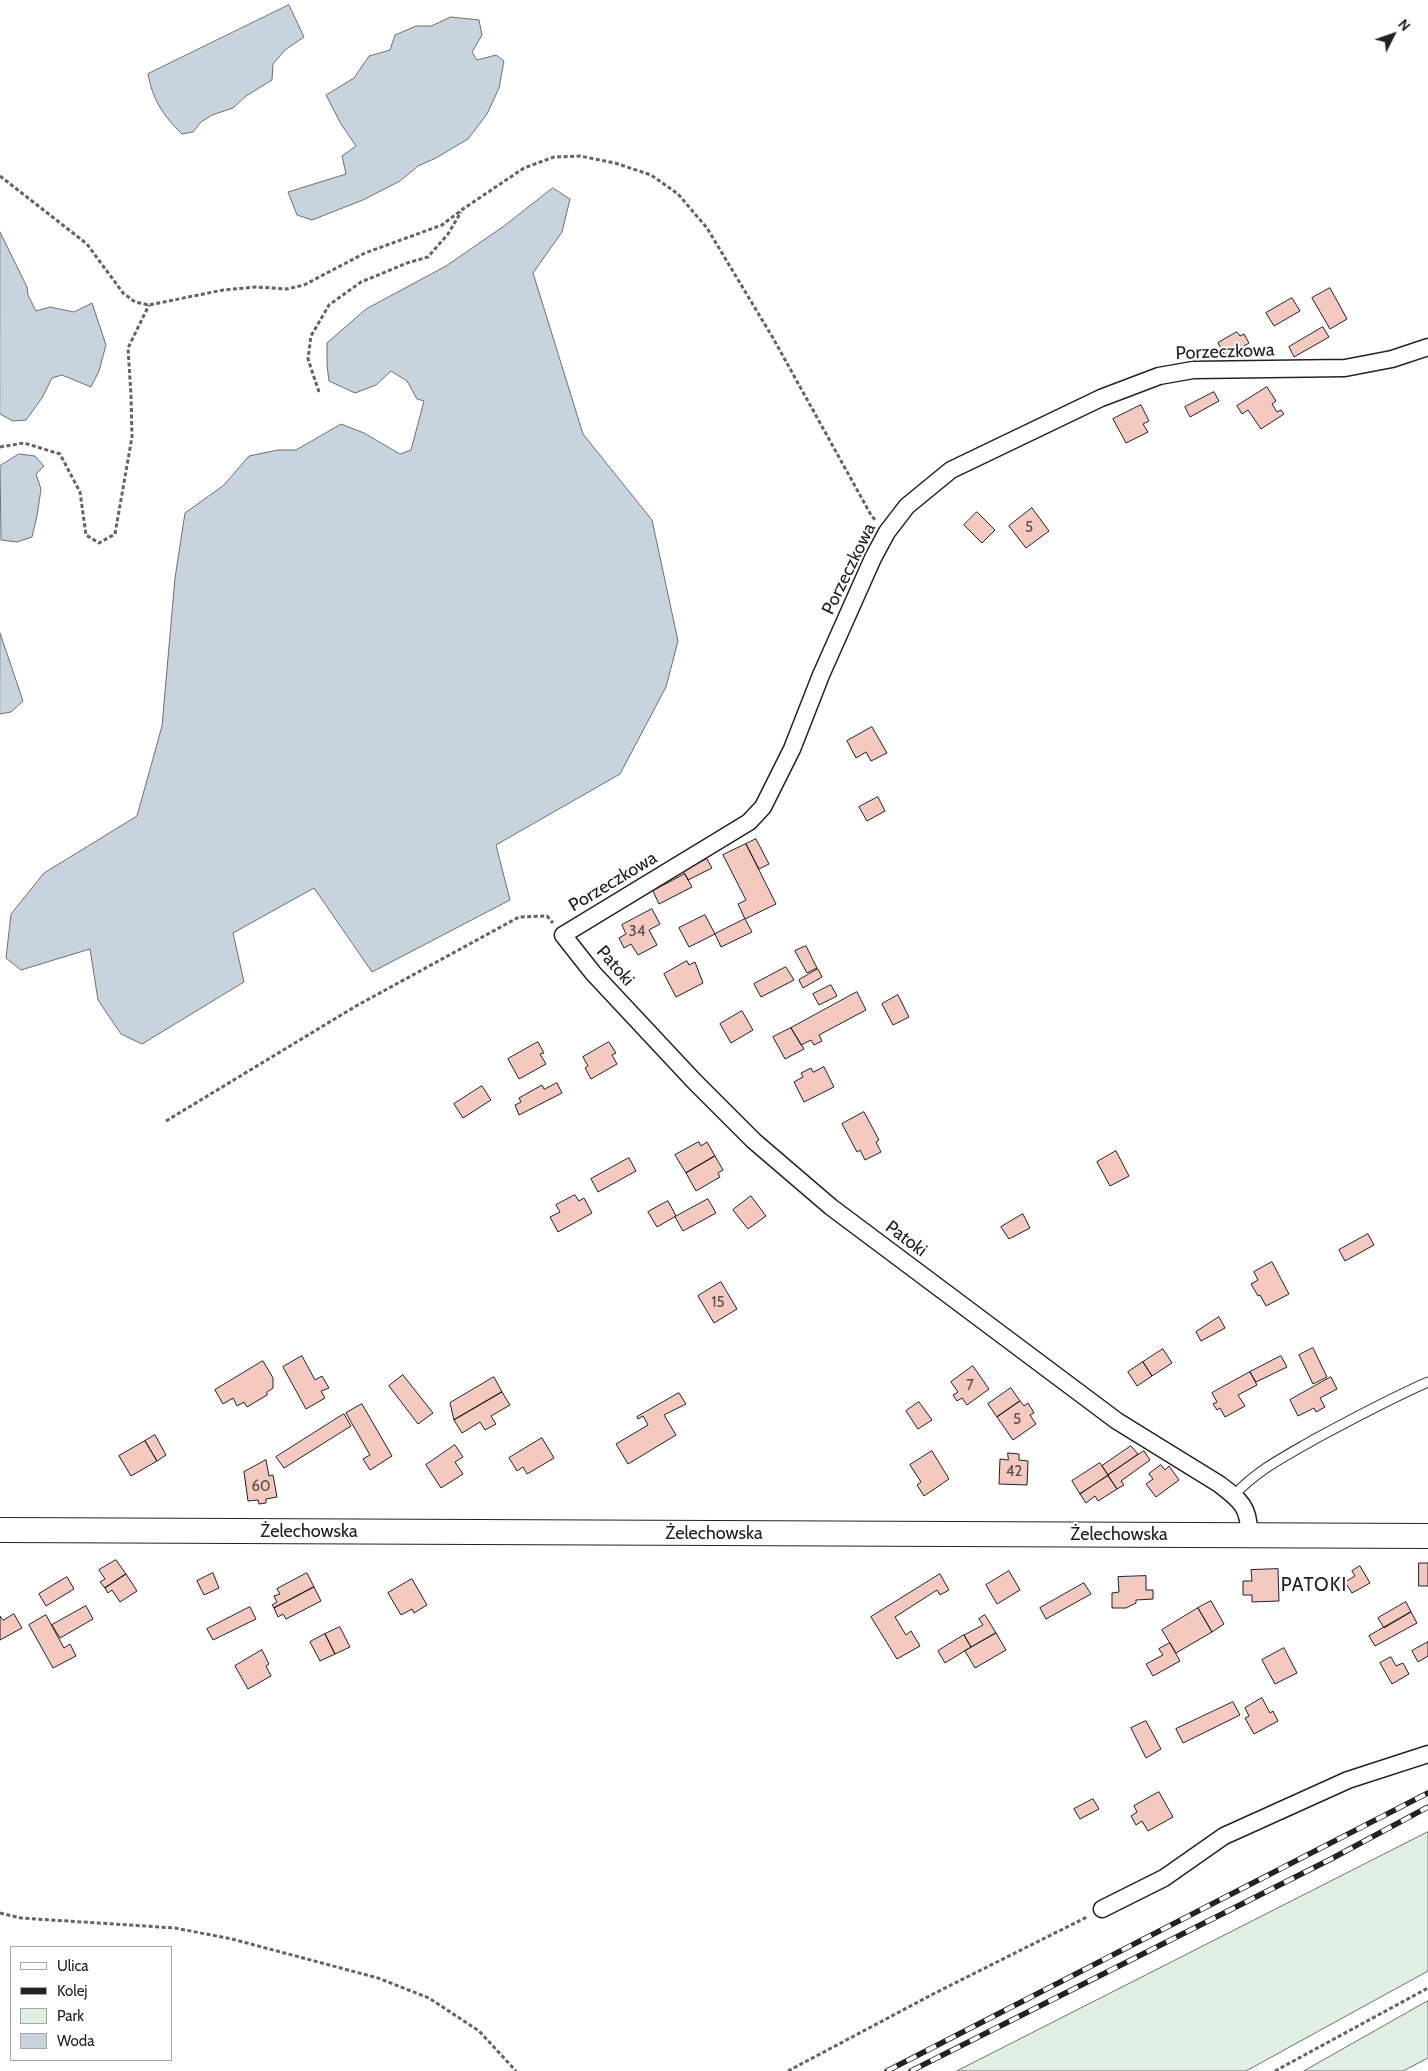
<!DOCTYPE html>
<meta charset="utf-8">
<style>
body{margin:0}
#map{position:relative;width:1428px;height:2071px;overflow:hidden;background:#fff;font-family:Cabin,sans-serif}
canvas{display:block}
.legend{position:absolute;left:10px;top:1946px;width:162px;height:115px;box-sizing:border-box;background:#fff;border:1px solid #a7a7a7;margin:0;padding:6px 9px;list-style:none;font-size:15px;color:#222}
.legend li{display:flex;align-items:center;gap:10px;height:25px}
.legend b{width:25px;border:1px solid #a7a7a7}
.north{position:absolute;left:1368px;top:10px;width:50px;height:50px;-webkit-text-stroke:4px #fff;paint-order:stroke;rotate:49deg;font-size:14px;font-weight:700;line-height:20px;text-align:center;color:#222}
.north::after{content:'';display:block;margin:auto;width:18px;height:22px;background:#222;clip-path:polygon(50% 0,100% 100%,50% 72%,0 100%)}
</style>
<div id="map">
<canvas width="1428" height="2071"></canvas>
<ul class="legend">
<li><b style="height:6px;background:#fff"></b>Ulica</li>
<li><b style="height:6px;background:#222"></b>Kolej</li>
<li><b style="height:14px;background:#e0efe3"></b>Park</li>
<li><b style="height:14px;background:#c7d3dd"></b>Woda</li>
</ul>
<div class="north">N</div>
</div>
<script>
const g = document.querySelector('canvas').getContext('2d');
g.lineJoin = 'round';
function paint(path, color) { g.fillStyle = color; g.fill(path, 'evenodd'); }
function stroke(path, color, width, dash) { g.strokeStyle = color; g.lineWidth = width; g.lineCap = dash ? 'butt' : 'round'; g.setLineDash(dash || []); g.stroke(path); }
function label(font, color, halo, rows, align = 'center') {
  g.font = font + ' Cabin,sans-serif'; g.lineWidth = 4; g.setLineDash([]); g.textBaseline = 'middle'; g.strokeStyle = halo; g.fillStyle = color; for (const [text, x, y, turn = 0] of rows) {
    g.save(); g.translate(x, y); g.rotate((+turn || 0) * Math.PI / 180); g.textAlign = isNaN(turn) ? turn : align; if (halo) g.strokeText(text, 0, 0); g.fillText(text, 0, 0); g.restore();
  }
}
const green = new Path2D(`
 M1428,1832V1971L1246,2071H957Z
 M1428,2001V2058L1403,2071H1304Z`);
const water = new Path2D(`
 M289,5L304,37L285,50L273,64L272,80L246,96L233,108L212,115L201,122L193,132L182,134C164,117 152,99 148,74Z
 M451,17L479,20L482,35L472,52L477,60L496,55L504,61L499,88L487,114L468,139L436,158L418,166L400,181L363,200L312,220L297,215L288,192L346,174L342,156L356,146L341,124L326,95L354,78L369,56L390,50L395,35L416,26H431Z
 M553,188L570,199L562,232L533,273L583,434L652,520L678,641L666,687L620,774L496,845L510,900L372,972L314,888L233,933L244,982L142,1044L121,1034L98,1000L90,949L21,970L6,958L11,914L44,873L137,816L162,726L175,578L185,513L224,485L249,456L278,450H296L341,424L364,433L400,454L411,450L424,401L417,399L407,381L391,371L376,385L355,393L329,381L327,365V343L366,309L446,266L504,226Z
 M0,232L27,287L28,295L36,311L50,307L74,312L92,303L106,345L99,371L91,387L62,375L52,378L42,398L26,420L13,421L0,414Z
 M19,454L35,456L44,466L36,474L41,489L37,516L32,537L17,542L1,540L0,466Z
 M0,633L23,701L11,712L0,714Z`);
const building = new Path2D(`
 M1330,288L1347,319L1330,329L1312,298Z
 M1292,298L1300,311L1274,326L1266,313Z
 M1323,327L1329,337L1294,357L1289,347Z
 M1237,332L1240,336L1244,334L1249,343L1226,357L1218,343Z
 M1267,387L1276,401L1272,404L1277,412L1281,410L1284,414L1261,429L1248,410L1242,414L1237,406Z
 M1214,392L1219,401L1190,417L1185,407Z
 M1141,405L1149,421L1143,424L1148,432L1126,443L1113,419Z
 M1032,508L1049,531L1026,548L1009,526Z
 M977,512L995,530L982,543L964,525Z
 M872,727L887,753L871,761L866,752L856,758L847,741Z
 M878,797L885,811L867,821L859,807Z
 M756,839L769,864L759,869L746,844Z
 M746,844L776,904L745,919L738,904L746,900L723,855Z
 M707,859L712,868L688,880L683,871Z
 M685,874L692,887L659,904L653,891Z
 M652,909L660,924L649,930L657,945L638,955L631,944L624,948L619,938L626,934L622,925Z
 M705,915L715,934L689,947L679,928Z
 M745,919L752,932L721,947L715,934Z
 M806,946L817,968L807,973L795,951Z
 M687,961L689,965L695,962L703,983L676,997L664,974Z
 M786,967L794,980L761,997L754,984Z
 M818,969L822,977L803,988L799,980Z
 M831,985L837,996L819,1005L813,994Z
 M857,992L866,1010L819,1035L822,1041L814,1045L811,1040L801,1045L791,1028Z
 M898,995L909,1017L893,1025L882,1004Z
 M742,1011L753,1030L731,1043L720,1024Z
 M791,1028L804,1049L785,1059L773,1037Z
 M538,1042L544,1053L540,1054L546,1064L519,1079L508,1059Z
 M609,1042L616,1053L612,1055L617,1064L591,1079L585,1068L588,1066L583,1057Z
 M824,1067L834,1087L804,1102L794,1082L803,1077L801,1073L811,1068L813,1072Z
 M557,1083L562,1093L519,1115L515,1105L521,1102L519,1098L542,1085L544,1089Z
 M482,1086L491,1100L463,1118L454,1104Z
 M864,1112L879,1140L876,1142L881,1152L865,1160L860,1150L857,1152L842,1124Z
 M699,1142L701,1146L707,1142L715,1156L686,1173L675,1155Z
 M1116,1151L1129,1176L1110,1186L1097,1162Z
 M715,1156L723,1170L718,1173L720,1177L696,1191L686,1173Z
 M629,1158L636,1171L598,1192L591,1179Z
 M575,1195L579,1201L584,1198L592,1213L558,1232L550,1217L560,1212L556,1205Z
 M751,1196L766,1216L748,1229L733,1210Z
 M708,1199L716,1213L683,1231L675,1217Z
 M668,1201L676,1216L657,1227L648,1212Z
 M1023,1214L1030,1228L1009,1239L1001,1227Z
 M1368,1234L1374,1245L1345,1261L1339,1250Z
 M1272,1262L1289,1294L1266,1306L1260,1295L1258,1296L1251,1284L1258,1280L1254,1272Z
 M721,1282L737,1309L714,1323L698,1296Z
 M1219,1317L1225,1328L1201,1341L1196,1332Z
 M1313,1348L1327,1377L1313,1384L1299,1355Z
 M1163,1349L1172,1363L1152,1376L1143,1362Z
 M302,1356L315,1380L322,1376L329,1388L321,1391L325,1398L306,1409L283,1367Z
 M1281,1356L1287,1367L1256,1382L1250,1372Z
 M263,1361L273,1378V1388L267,1392V1395L247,1407L244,1402L237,1406L233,1398L223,1404L215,1390Z
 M1143,1362L1152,1376L1137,1386L1128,1372Z
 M973,1366L989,1389L967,1405L962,1398L957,1401L953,1395L958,1392L951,1382Z
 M1250,1372L1257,1385L1238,1395L1245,1406L1225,1417L1220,1408L1217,1410L1213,1404L1217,1402L1212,1393Z
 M403,1375L433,1413L418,1424L389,1386Z
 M494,1377L502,1392L454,1420L450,1403Z
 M1331,1377L1337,1389L1320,1398L1325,1407L1316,1412L1314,1408L1298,1416L1290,1400Z
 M1011,1388L1020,1401L997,1417L988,1404Z
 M502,1392L510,1405L491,1416L496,1424L485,1430L480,1422L462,1433L454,1420Z
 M679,1393L686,1404L664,1415L676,1435L628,1464L616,1444L648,1425L643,1416L638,1419L637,1417Z
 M1020,1401L1024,1406L1028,1403L1034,1413L1030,1415L1036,1424L1013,1440L997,1417Z
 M919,1402L932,1420L918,1429L906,1411Z
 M362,1404L392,1456L370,1470L363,1459L370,1455L346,1413Z
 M344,1414L351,1426L284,1468L276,1457Z
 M155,1435L166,1455L157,1461L145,1441Z
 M542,1438L554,1458L527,1474L523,1467L517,1471L509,1458Z
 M145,1441L157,1461L131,1476L119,1456Z
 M455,1445L463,1457L455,1462L463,1474L441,1488L426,1465Z
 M1131,1446L1138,1454L1108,1475L1102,1466Z
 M932,1451L949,1479L924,1496L917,1485L921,1482L910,1465Z
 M1144,1451L1150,1460L1121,1481L1124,1485L1117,1489L1108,1475Z
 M1008,1453L1019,1454V1460L1028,1461L1027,1485L999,1484L1000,1459L1008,1460Z
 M266,1460L269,1476L273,1475L277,1497L266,1499V1503L259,1504L258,1500L248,1501L244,1472Z
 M1100,1463L1108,1475L1080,1494L1072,1481Z
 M1161,1465L1165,1470L1169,1466L1179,1480L1156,1497L1146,1484L1153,1479L1149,1474Z
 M1108,1476L1117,1489L1098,1501L1095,1496L1086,1503L1080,1494Z
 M116,1560L126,1574L105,1588L100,1582L105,1579L99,1570Z
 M1419,1563H1428V1586H1419Z
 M1360,1566L1370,1583L1352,1593L1345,1582L1355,1576L1352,1571Z
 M1278,1569L1279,1601L1252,1602V1595H1243V1581H1252L1251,1570Z
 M1009,1571L1020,1590L997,1604L986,1585Z
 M213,1573L219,1588L204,1595L197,1581Z
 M307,1573L314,1587L274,1608L272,1605L277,1602L274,1596L280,1594L277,1589Z
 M126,1574L137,1591L120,1602L112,1590L108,1593L105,1588Z
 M940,1574L949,1590L940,1595L937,1590L895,1617L906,1635L911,1631L920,1646L897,1659L871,1617Z
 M1146,1576V1590H1153V1599L1136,1600V1603L1126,1608H1112V1593L1119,1592L1118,1577Z
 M67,1577L74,1589L46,1606L39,1594Z
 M412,1579L427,1605L414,1613L412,1609L401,1615L388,1593Z
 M1084,1583L1091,1594L1046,1619L1040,1608Z
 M314,1587L321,1601L286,1619L283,1614L278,1617L274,1608Z
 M1211,1601L1224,1624L1212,1632L1198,1608Z
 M1406,1602L1411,1612L1384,1628L1378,1618Z
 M86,1606L93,1619L60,1638L52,1625Z
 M250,1607L256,1619L213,1640L207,1629Z
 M1198,1608L1212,1632L1176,1653L1162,1630Z
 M1411,1612L1417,1623L1375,1646L1369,1636Z
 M14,1614L22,1628L0,1640V1616L3,1620Z
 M46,1615L64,1648L70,1644L76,1656L53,1668L29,1625Z
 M985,1615L996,1633L971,1647L964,1635L983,1625L979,1619Z
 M340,1627L350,1647L335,1654L325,1634Z
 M996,1633L1006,1650L975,1668L965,1651Z
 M325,1634L335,1654L320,1661L310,1642Z
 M964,1635L971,1647L945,1663L938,1651Z
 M1428,1642V1656L1418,1662L1412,1651Z
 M1170,1643L1180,1661L1153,1676L1146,1664L1163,1655L1159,1649Z
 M1284,1648L1297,1673L1275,1684L1262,1660Z
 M262,1650L269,1664L266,1666L271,1676L248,1689L235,1666Z
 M1391,1657L1396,1666L1403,1663L1409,1674L1392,1684L1380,1663Z
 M1262,1698L1270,1713L1273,1711L1278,1721L1254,1734L1245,1718L1249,1716L1245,1708Z
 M1233,1702L1240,1715L1183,1743L1176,1729Z
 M1146,1721L1161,1749L1146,1758L1131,1728Z
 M1159,1792L1173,1817L1148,1831L1142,1821L1136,1825L1131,1816L1137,1812L1134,1806Z
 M1093,1799L1099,1809L1080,1819L1074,1809Z`);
const path = new Path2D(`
 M0,176L87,244L123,293L135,302L149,305L223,290L256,287L287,289L304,285L365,253L442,225L463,209L524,168L554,157L580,156L615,163L651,175L678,194L707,228L773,338L871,515L876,521
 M319,392L308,359L311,336L329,305L361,282L407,263L428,257L448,234L461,212
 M0,447L24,443L60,454L80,492L86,535L99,543L115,534L132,437L131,395L128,348L149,305
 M166,1121L356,1006L519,917L547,916L553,923
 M0,1913L21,1918L175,1928L232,1939L378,1978L429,1998L479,2031L516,2071
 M788,2071L935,1993L1087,1917
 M1275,2071L1428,1988`);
const service = new Path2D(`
 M1234,1495C1259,1469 1284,1457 1315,1439C1352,1419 1389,1399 1428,1382`);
const minor = new Path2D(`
 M1249,1536C1250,1507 1240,1500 1219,1484L1117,1421L831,1207L754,1141L694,1081L593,973L563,935L749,822L763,807L792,749L821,675L873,558L887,532L907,506L951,470L1101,398L1159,376L1193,370L1345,368L1392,359L1428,347
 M1102,1909L1164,1878L1224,1836L1348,1780L1428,1754`);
const secondary = new Path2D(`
 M0,1530L1428,1536`);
const rail = new Path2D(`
 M887,2071L1428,1793
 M911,2071L1331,1859L1428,1807`);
const numberNames = [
 ["5",1029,528],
 ["34",637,932],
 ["15",718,1303],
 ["7",970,1386],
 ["5",1017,1420],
 ["42",1014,1472],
 ["60",261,1487]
];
const streetNames = [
 ["Porzeczkowa",1225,352,-2],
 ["Porzeczkowa",849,569,-64],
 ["Porzeczkowa",613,882,-31],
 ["Patoki",615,966,49],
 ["Patoki",906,1239,37],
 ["Żelechowska",309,1532],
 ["Żelechowska",714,1534],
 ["Żelechowska",1119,1535]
];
const neighbourhoodNames = [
 ["PATOKI",1314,1585]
];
paint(green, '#e0efe3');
stroke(green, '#6f6f6f', 1);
paint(water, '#c7d3dd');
stroke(water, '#6f6f6f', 1);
paint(building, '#f3c9c0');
stroke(building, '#222', 1);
stroke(service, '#222', 11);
stroke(minor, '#222', 19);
stroke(secondary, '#222', 26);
stroke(path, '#646464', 3, [4, 2.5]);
stroke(service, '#fff', 9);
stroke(minor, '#fff', 16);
stroke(secondary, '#fff', 24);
stroke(rail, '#222', 5.5);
stroke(rail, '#fff', 4, [11]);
label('15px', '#564c4a', null, numberNames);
label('18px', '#222', '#fff', streetNames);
g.letterSpacing = '1px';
label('19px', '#222', '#fff', neighbourhoodNames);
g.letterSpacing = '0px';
</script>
